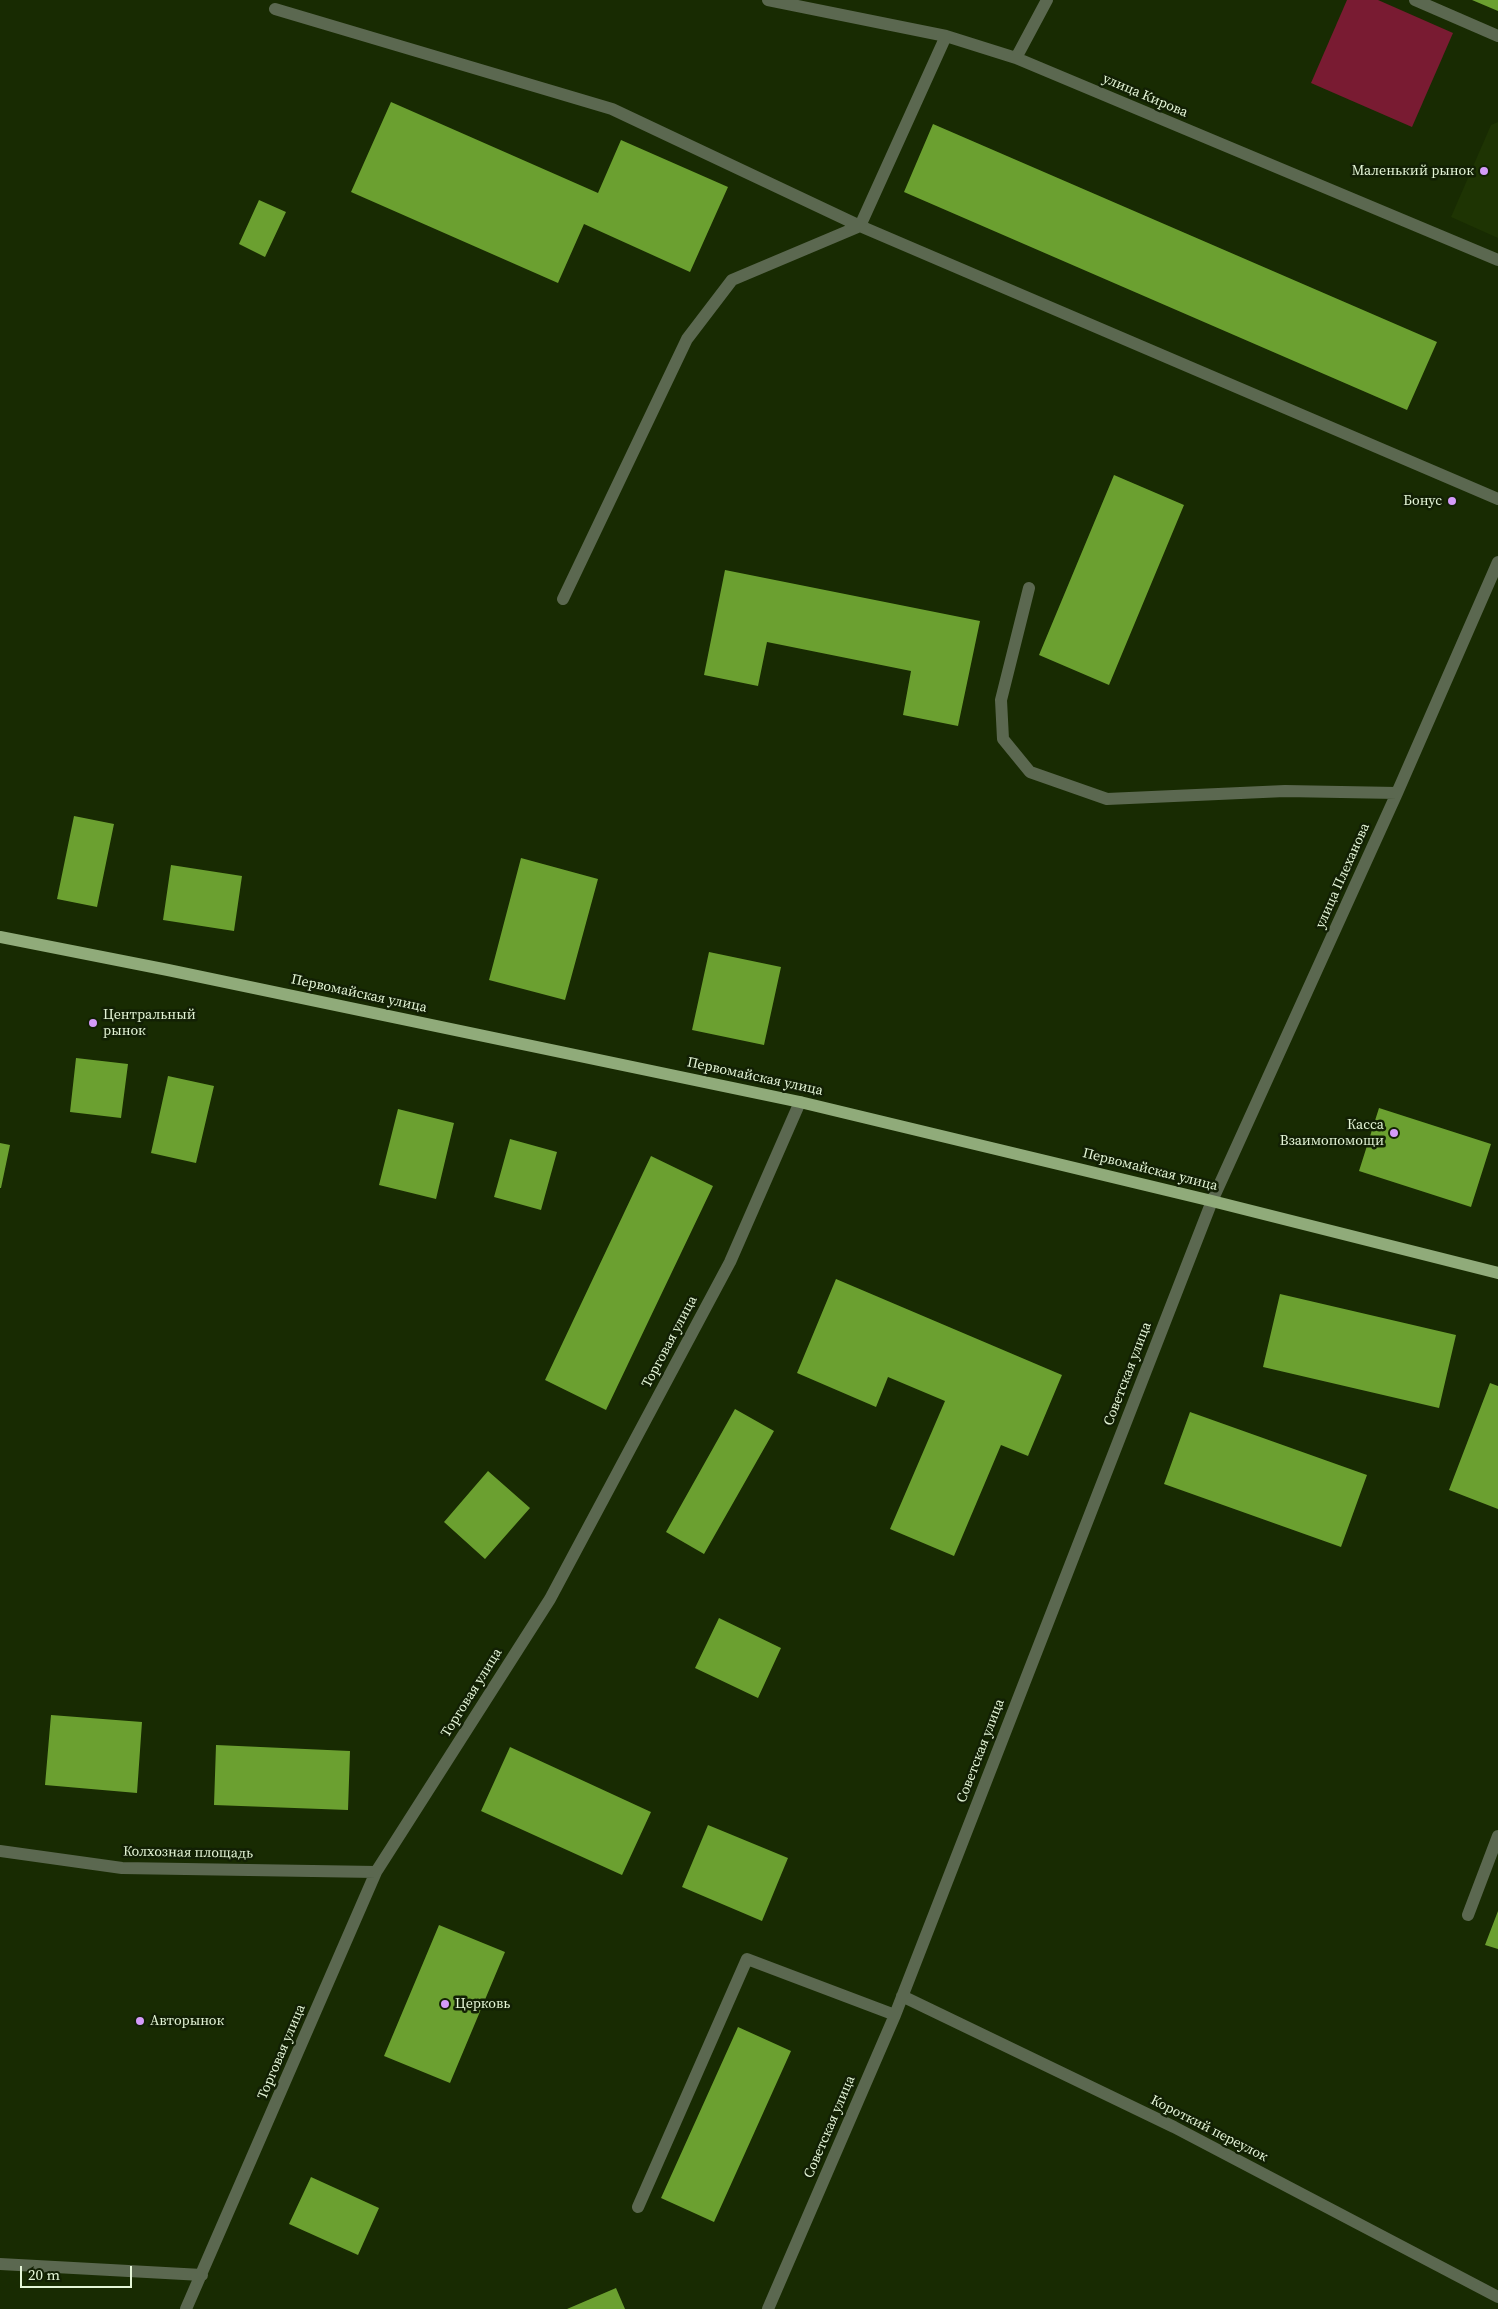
<!DOCTYPE html>
<meta charset="utf-8">
<style>
body{margin:0}
#map{position:relative;width:1498px;height:2309px;overflow:hidden;background:#182b02;font-family:"Source Serif 4",serif}
canvas{display:block}
.scale{position:absolute;left:20px;top:2266px;width:112px;height:22px;box-sizing:border-box;border:2px solid #e4f5d7;border-top:0;padding-left:6px;font-size:15px;line-height:18px;white-space:nowrap;color:#e4f5d7;-webkit-text-stroke:4px #122004;paint-order:stroke}
</style>
<div id="map">
<canvas width="1498" height="2309"></canvas>
<div class="scale">20 m</div>
</div>
<script>
const g = document.querySelector('canvas').getContext('2d');
g.lineJoin = 'round';
function paint(path, color) { g.fillStyle = color; g.fill(path, 'evenodd'); }
function stroke(path, color, width, dash) { g.strokeStyle = color; g.lineWidth = width; g.lineCap = dash ? 'butt' : 'round'; g.setLineDash(dash || []); g.stroke(path); }
function label(font, color, halo, rows, align = 'center') {
  g.font = font + ' "Source Serif 4",serif'; g.lineWidth = 5; g.setLineDash([]); g.textBaseline = 'middle'; g.strokeStyle = halo; g.fillStyle = color; for (const [text, x, y, turn = 0] of rows) {
    g.save(); g.translate(x, y); g.rotate((+turn || 0) * Math.PI / 180); g.textAlign = isNaN(turn) ? turn : align; if (halo) g.strokeText(text, 0, 0); g.fillText(text, 0, 0); g.restore();
  }
}
const built = new Path2D(`
 M1498,122V238L1451,217L1491,125Z`);
const green = new Path2D(`
 M1347,0H1378L1453,33L1412,127L1311,83Z`);
const building = new Path2D(`
 M1472,0H1498V11Z
 M391,102L598,193L621,140L728,187L690,272L584,224L558,283L351,192Z
 M933,124L1437,342L1407,410L904,192Z
 M259,200L286,212L265,257L239,244Z
 M1114,475L1184,505L1109,685L1039,655Z
 M725,570L980,621L958,726L903,715L911,671L767,642L758,686L704,675Z
 M74,816L114,824L97,907L57,899Z
 M521,858L598,879L565,1000L489,980Z
 M171,865L242,876L234,931L163,920Z
 M709,952L781,967L764,1045L692,1030Z
 M76,1058L128,1064L121,1118L70,1112Z
 M168,1076L214,1086L196,1163L151,1153Z
 M1379,1108L1491,1144L1471,1207L1359,1171Z
 M398,1109L454,1123L436,1199L379,1185Z
 M510,1139L557,1152L541,1210L494,1197Z
 M0,1143L10,1145L1,1188H0Z
 M651,1156L713,1186L606,1410L545,1380Z
 M836,1279L1062,1375L1028,1456L1001,1445L954,1556L890,1529L945,1401L888,1377L876,1407L797,1373Z
 M1280,1294L1456,1335L1439,1408L1263,1367Z
 M1490,1383L1498,1386V1509L1449,1490Z
 M735,1409L774,1431L704,1554L666,1532Z
 M1190,1412L1367,1475L1341,1547L1164,1484Z
 M488,1471L530,1508L485,1559L444,1522Z
 M719,1618L781,1648L758,1698L695,1668Z
 M51,1715L142,1722L137,1793L45,1785Z
 M216,1745L350,1751L348,1810L214,1805Z
 M510,1747L651,1812L622,1875L481,1811Z
 M708,1825L788,1858L762,1921L682,1887Z
 M1498,1911V1949L1485,1945Z
 M439,1925L505,1952L450,2083L384,2056Z
 M738,2027L791,2051L714,2222L661,2198Z
 M311,2177L379,2208L358,2255L289,2224Z
 M616,2288L625,2309H567Z`);
const minor = new Path2D(`
 M768,0L946,36L1016,58L1498,260
 M1415,0L1498,36
 M275,9L612,109L860,226L1498,499
 M1016,58L1047,0
 M1029,588L1001,700L1003,739L1030,772L1107,799L1285,791L1397,793
 M563,599L687,339L732,280L860,226L946,36
 M0,1851L122,1868L376,1872
 M1468,1915L1498,1836
 M902,1996L1174,2127L1498,2297
 M638,2207L747,1959L895,2015
 M0,2264L202,2275
 M186,2309L376,1872L550,1599L730,1262L800,1102
 M768,2309L895,2015L1212,1201L1397,793L1498,562`);
const major = new Path2D(`
 M0,937L168,970L800,1102L1212,1201L1498,1273`);
const markers = [
 [1484,171,5,"#d59bfa"],
 [1452,501,5,"#d59bfa"],
 [93,1023,5,"#d59bfa"],
 [1394,1133,5,"#d59bfa"],
 [445,2004,5,"#d59bfa"],
 [140,2021,5,"#d59bfa"]
];
const streetNames = [
 ["улица Кирова",1145,96,23],
 ["улица Плеханова",1343,876,-66],
 ["Первомайская улица",359,994,12],
 ["Первомайская улица",755,1077,12],
 ["Первомайская улица",1150,1170,14],
 ["Торговая улица",670,1342,-62],
 ["Советская улица",1128,1374,-69],
 ["Торговая улица",472,1693,-58],
 ["Советская улица",981,1751,-69],
 ["Колхозная площадь",188,1853,1],
 ["Торговая улица",282,2052,-67],
 ["Советская улица",830,2127,-67],
 ["Короткий переулок",1209,2129,27]
];
const poiNames = [
 ["Маленький рынок",1474,171],
 ["Бонус",1442,501],
 ["Центральный",103,1015,"left"],
 ["рынок",103,1031,"left"],
 ["Касса",1384,1125],
 ["Взаимопомощи",1384,1141],
 ["Церковь",455,2004,"left"],
 ["Авторынок",150,2021,"left"]
];
paint(built, '#1e3403');
paint(green, '#791b32');
paint(building, '#6ba030');
stroke(minor, '#5b6850', 12);
stroke(major, '#90ab7a', 12);
for (const [x, y, r, color] of markers) { const dot = new Path2D(); dot.arc(x, y, r, 0, 2 * Math.PI); g.fillStyle = color; g.fill(dot); stroke(dot, '#122004', 2); }
label('14px', '#e4f5d7', '#122004', streetNames);
label('14px', '#e4f5d7', '#122004', poiNames, 'right');
</script>
